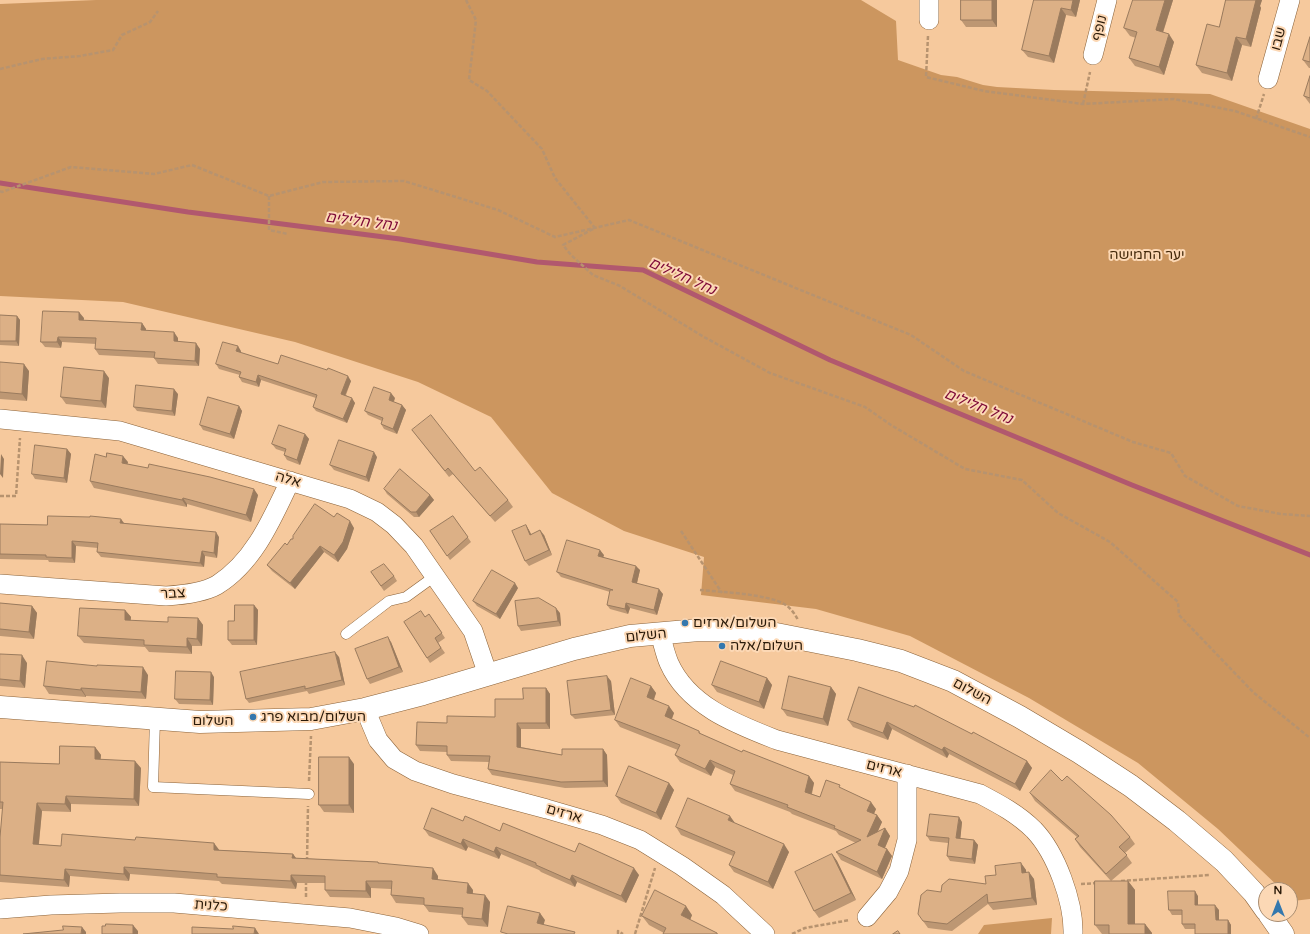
<!DOCTYPE html>
<meta charset="utf-8">
<style>
body{margin:0}
#map{position:relative;width:1310px;height:934px;overflow:hidden;background:#f6c99d;font-family:"Varela Round",sans-serif}
canvas{display:block}
.north{position:absolute;left:1258px;top:882px;width:40px;height:40px;box-sizing:border-box;background:#fcd8b5;border:1px solid #a88c70;border-radius:50%;rotate:0deg;font-size:11px;font-weight:700;line-height:16px;text-align:center;color:#2a1a09}
.north::after{content:'';display:block;margin:auto;width:14px;height:18px;background:#3478ae;clip-path:polygon(50% 0,100% 100%,50% 72%,0 100%)}
</style>
<div id="map">
<canvas width="1310" height="934"></canvas>
<div class="north">N</div>
</div>
<script>
const g = document.querySelector('canvas').getContext('2d');
g.lineJoin = 'round';
function paint(path, color) { g.fillStyle = color; g.fill(path, 'evenodd'); }
function stroke(path, color, width, dash) { g.strokeStyle = color; g.lineWidth = width; g.lineCap = dash ? 'butt' : 'round'; g.setLineDash(dash || []); g.stroke(path); }
function label(font, color, halo, rows, align = 'center') {
  g.font = font + ' "Varela Round",Heebo,sans-serif'; g.lineWidth = 4; g.setLineDash([]); g.textBaseline = 'middle'; g.strokeStyle = halo; g.fillStyle = color; for (const [text, x, y, turn = 0] of rows) {
    g.save(); g.translate(x, y); g.rotate((+turn || 0) * Math.PI / 180); g.textAlign = isNaN(turn) ? turn : align; if (halo) g.strokeText(text, 0, 0); g.fillText(text, 0, 0); g.restore();
  }
}
const green = new Path2D(`
 M96,0H861L896,21L898,60L941,75L957,77L983,85L997,87L1054,90L1210,94L1310,129V899L1293,901L1290,898V890H1282L1218,829L1138,763L1029,698L910,636L816,609L701,595L704,557L624,531L552,493L491,417L418,382L295,342L123,302L0,296V4Z
 M1052,918L1051,934H978L984,925Z`);
const stream = new Path2D(`
 M0,183L188,212L400,239L537,262L643,270L830,360L1132,485L1310,555`);
const path = new Path2D(`
 M466,0L476,20L469,80L487,91L542,149L555,178L595,228L563,245L571,255L593,275L620,286L704,337L770,373L865,407L891,425L965,469L1022,480L1058,513L1110,542L1178,602L1179,615L1253,692L1310,738
 M928,36L926,77L984,91L1083,104L1174,99L1235,111L1310,137
 M0,69L42,59L80,56L113,50L122,35L150,22L158,11
 M1083,104L1090,72
 M1256,119L1264,94
 M0,191L2,192L71,167L154,174L192,165L269,196L323,182L404,181L498,210L555,237L629,220L911,335L964,371L1133,442L1171,453L1185,476L1238,506L1281,514L1310,516
 M269,196V230L288,234
 M0,496H16L20,438
 M681,531L722,593
 M700,590C721,592 767,594 784,604C790,607 795,614 798,620
 M309,781L311,736
 M307,861L308,806
 M1121,881L1210,875
 M1081,884L1098,883
 M306,897V880
 M618,934V931L623,934
 M635,934L655,868
 M792,934L805,928L850,920`);
const lane = new Path2D(`
 M346,634L389,601L406,597L435,576
 M155,719L153,787L309,794`);
const street = new Path2D(`
 M929,0V20
 M1093,55L1107,0
 M1268,79L1290,0
 M0,419L120,431L350,499L377,512L394,525L414,546L473,631L488,675
 M0,584L166,596C182,595 203,593 217,585C254,562 272,519 290,481
 M660,634C663,643 665,654 669,663C688,706 736,724 777,740L980,794C999,804 1018,814 1034,830C1056,853 1074,902 1073,934
 M365,709L378,740L394,759L415,771L453,784L547,809L602,825L640,840L682,866L723,895L765,934
 M0,909L51,905L120,903H174L350,918L396,927L419,934
 M867,917L888,892L899,871L907,840V774`);
const secondary = new Path2D(`
 M0,707L200,722L311,719L365,709L423,694L574,649L630,636L699,630L761,631L857,650L901,661L953,681L1020,717L1079,752L1131,786L1177,821L1224,861L1254,893L1266,910
 M1269,914L1283,934`);
const wall = new Path2D(`
 M961,0H997V27H966L961,20Z
 M1034,0H1080L1076,17L1066,15L1054,63L1028,57L1022,50Z
 M1133,0H1173L1163,33L1174,42L1164,75L1135,66L1129,58L1136,38L1130,36L1124,28Z
 M1226,0H1262L1260,6L1261,8L1251,47L1242,45L1232,81L1202,73L1196,65L1219,27Z
 M1310,37V68H1309L1303,60Z
 M1310,76V104L1304,96Z
 M0,315L17,316L20,320L19,346L0,345Z
 M84,318L83,320L142,323L146,329V330L178,338V342L200,349L199,366L158,364L154,358L99,355L95,349L96,344L62,342L61,348L45,347L41,342Z
 M241,351V353L278,364L351,381L346,395L355,403L347,423L316,411L313,407L316,398L261,380L259,387L242,382L239,377L240,375L219,369L216,364Z
 M0,362L29,371L27,401L0,399Z
 M109,378L106,408L66,404L61,397Z
 M178,394L175,416L137,411L134,407Z
 M395,398L394,402L402,405L406,410L397,434L384,429L381,424L382,421L368,415L365,411Z
 M239,406L242,411L234,439L203,430L200,425Z
 M412,430L475,471L508,500L513,507L495,522L453,474L449,477Z
 M305,434L309,439L300,465L287,460L284,455L285,452L276,449L272,444Z
 M67,449L71,454L67,483L35,479L32,474Z
 M377,457L369,482L334,470L330,465Z
 M128,462L127,464L258,495L251,522L187,504V507L94,488L90,481Z
 M384,489L430,495L434,500L419,517H414L387,494Z
 M453,516L471,542L450,560L430,531Z
 M334,517L354,528L347,549L338,562L324,552L295,589L272,571L267,565L293,539Z
 M124,523L219,537L217,558L205,556L204,567L101,557L97,552L98,548L76,546L75,563L49,562L48,560L0,559V524L47,525Z
 M526,525L531,534L544,535L552,555L529,566L525,561Z
 M604,555L603,557L640,570L637,583L663,594L657,615L630,608L628,614L610,609L607,605L610,592L561,577L557,572Z
 M371,572L394,576L397,581L384,591Z
 M518,588L500,619L477,606L473,601Z
 M0,603L32,606L37,613L34,639L0,636Z
 M254,605L258,610L257,645H232L228,640L234,621Z
 M125,610L131,617L130,621L168,622L198,618L203,625L202,646H192V654L149,652L145,647L84,643L78,636Z
 M560,613L561,626L521,631L518,626Z
 M429,614L445,638L438,643L445,653L430,663L404,622L425,617Z
 M391,642L403,672L370,684L367,679Z
 M0,654L27,663L25,688L0,686Z
 M339,657L345,685L309,694L307,691L249,703L246,699Z
 M148,675L146,699L86,696V697L49,694L44,686Z
 M214,677L213,705L179,704L175,699Z
 M767,678L772,685L764,709L717,692L712,685Z
 M611,681L615,715L575,719L571,715Z
 M651,686L656,693L654,700L674,713L672,719L699,731L701,734L742,752L809,776L814,783L812,794L820,797L842,789L876,809L874,814L877,815L882,822L877,832L885,828L890,836L885,848L887,849L892,856L882,879L841,860L836,852L856,843L839,835L836,831L792,814L790,812L735,791L730,784L733,775L715,767L711,776L680,762L675,755L678,750L620,727L615,720Z
 M831,687L836,694L828,726L787,716L782,709Z
 M859,687L972,734L1027,761L1032,768L1020,791L949,754L947,758L892,729L888,740L853,727L848,720Z
 M546,688L550,694V729H521V747L562,755L603,749L607,755L608,787L565,788L492,775L488,769L489,762L451,761L447,755V752L420,751L416,745L447,723L495,717L523,699Z
 M95,747L101,755L100,759L141,768L139,806L71,804V812L42,811L39,844L61,846L219,850L293,854L296,858L378,862L379,863L438,876V880L473,890V894L490,902L488,927L468,925L462,917L463,915L429,912L424,905L396,903L391,895V889L371,888V898L330,897L325,890V883H297L296,889L222,884L219,881L130,874L129,881L70,876L69,887L0,882V837L3,809H0V762L59,764Z
 M354,764V813L324,812L319,805Z
 M1062,781L1130,837L1135,844L1125,853L1132,863L1111,881H1128L1135,890V924H1145L1152,933V934H1102L1095,925L1111,881L1080,847L1075,839L1077,837L1035,801L1030,793Z
 M669,783L674,790L661,820L621,803L616,796Z
 M463,821L575,852L639,875L626,903L577,882L575,887L541,872L539,870L501,854L499,859L468,847L466,851L429,836L424,829Z
 M962,822L960,838L974,840L978,845L975,864L950,861L947,856L948,843L930,841L927,836Z
 M735,823L789,852L773,889L734,872L729,865L733,856L681,835L676,827Z
 M832,854L837,861L856,900L819,918L814,911Z
 M1021,863L1026,870V873L1034,879L1037,905L993,910L988,904L952,931L928,928L923,921L941,892L986,884L996,875Z
 M1198,896V905L1219,910V920H1228L1231,925V934H1195V929H1185L1182,924V915H1172L1169,910Z
 M692,915L690,920L717,933L718,934H663L664,933L649,925L642,916Z`);
const shadedWall = new Path2D(`
 M992,0H997V27L992,20Z
 M1073,0H1080L1076,17L1071,10Z
 M1165,0H1173L1161,38L1156,30Z
 M1255,0H1262L1260,6L1261,8L1251,47L1246,39Z
 M1061,8L1066,15L1054,63L1049,56Z
 M1169,34L1174,42L1164,75L1159,67Z
 M1236,37L1242,45L1232,81L1227,73Z
 M79,312L84,318L83,326L79,320Z
 M17,316L20,320L19,346L16,341Z
 M142,323L146,329L145,336L141,330Z
 M174,332L178,338V347L174,341Z
 M58,337L62,342L61,348L57,342Z
 M196,343L200,349L199,366L195,361Z
 M238,346L241,351L240,356L236,351Z
 M24,364L29,371L27,401L22,394Z
 M104,371L109,378L106,408L101,401Z
 M258,375L261,380L259,387L256,382Z
 M348,376L351,381L344,398L341,394Z
 M174,389L178,394L175,416L172,411Z
 M391,393L395,398L392,405L389,400Z
 M352,398L355,403L347,423L343,419Z
 M402,405L406,410L397,434L393,429Z
 M239,406L242,411L234,439L230,434Z
 M305,434L309,439L300,465L297,460Z
 M67,449L71,454L67,483L64,478Z
 M374,452L377,457L369,482L366,477Z
 M1,454L4,459L3,478L0,474Z
 M123,456L128,462L126,470L122,463Z
 M254,489L258,495L251,522L246,515Z
 M430,495L434,500L419,517L416,512Z
 M183,498L187,504V507L182,500Z
 M121,519L124,523H120Z
 M350,521L354,528L347,549L338,562L334,555Z
 M526,525L529,530L534,540L530,535Z
 M540,530L544,535L552,555L549,550Z
 M216,532L219,537L217,558L214,553Z
 M72,541L76,546L75,563L72,558Z
 M320,546L324,552L295,589L290,583Z
 M600,550L604,555L602,561L598,556Z
 M202,551L205,556L204,567L200,563Z
 M636,566L640,570L636,587L632,582Z
 M515,583L518,588L500,619L496,614Z
 M659,589L663,594L657,615L654,610Z
 M626,603L630,608L628,614L625,609Z
 M254,605L258,610L257,645L254,640Z
 M32,606L37,613L34,639L29,632Z
 M556,608L560,613L561,626L558,621Z
 M125,610L131,617L130,628L125,620Z
 M198,618L203,625L202,646L197,639Z
 M388,637L391,642L403,672L399,667Z
 M187,638L192,646V654L187,647Z
 M335,652L339,657L345,685L342,680Z
 M22,655L27,663L25,688L20,681Z
 M143,667L148,675L146,699L141,692Z
 M211,672L214,677L213,705L210,700Z
 M607,676L611,681L615,715L611,710Z
 M767,678L772,685L764,709L759,702Z
 M651,686L656,693L652,704L647,697Z
 M831,687L836,694L828,726L823,719Z
 M81,688L86,696V697L81,690Z
 M546,688L550,694V729L546,723Z
 M669,706L674,713L670,723L665,716Z
 M887,722L892,729L888,740L883,733Z
 M517,723L521,729V753L517,747Z
 M95,747L101,755L100,767L95,759Z
 M944,747L949,754L947,758L942,750Z
 M603,749L607,755L608,787L603,781Z
 M349,757L354,764V813L349,805Z
 M710,760L715,767L711,776L705,769Z
 M135,761L141,768L139,806L134,799Z
 M1027,761L1032,768L1020,791L1015,784Z
 M809,776L814,783L810,800L805,792Z
 M669,783L674,790L661,820L656,813Z
 M66,796L71,804V812L65,804Z
 M871,802L876,809L872,818L867,811Z
 M37,803L42,811L38,851L33,844Z
 M877,815L882,822L872,845L867,837Z
 M730,816L735,823L728,820Z
 M959,817L962,822L960,843L956,838Z
 M885,828L890,836L883,852L878,845Z
 M463,839L468,847L466,851L461,844Z
 M974,840L978,845L975,864L972,859Z
 M214,843L220,851L214,850Z
 M784,844L789,852L773,889L768,882Z
 M496,847L501,854L499,859L494,852Z
 M887,849L892,856L882,879L877,872Z
 M293,854L298,861L292,858Z
 M832,854L837,861L856,900L851,893Z
 M1021,863L1026,870L1027,880L1022,873Z
 M124,867L130,874L129,881L124,874Z
 M433,868L438,876L437,887L432,879Z
 M634,868L639,875L626,903L621,896Z
 M65,869L70,876L69,887L64,880Z
 M1029,872L1034,879L1037,905L1032,898Z
 M291,875L297,883L296,889L291,881Z
 M572,875L577,882L575,887L570,880Z
 M366,881L371,888V898L366,891Z
 M1128,881L1135,890V933L1128,924Z
 M468,883L473,890L472,900L467,893Z
 M1195,891L1198,896V910L1195,905Z
 M485,895L490,902L488,927L482,919Z
 M1215,905L1219,910V925L1216,920Z
 M686,906L692,915L688,925L681,915Z
 M540,913L545,920L542,930L537,923Z
 M1228,920L1231,925V934H1228Z
 M1145,924L1152,933V934H1145Z
 M133,925L138,931V934H133Z
 M82,927L86,932V934H81Z
 M255,928L259,934H254Z`);
const building = new Path2D(`
 M961,0H992V20H961Z
 M1034,0H1073L1071,10L1061,8L1049,56L1022,50Z
 M1133,0H1165L1156,30L1169,34L1159,67L1129,58L1137,32L1124,28Z
 M1226,0H1256L1246,39L1236,37L1227,73L1196,65L1207,24L1219,27Z
 M1310,37V62L1303,60Z
 M1310,76V98L1304,96Z
 M43,311L79,312V320L142,323L141,330L174,332V341L196,343L195,361L154,358L155,352L95,349L96,338L58,337L57,342H41Z
 M0,315L17,316L16,341H0Z
 M223,342L238,346L236,351L278,364L281,355L327,370L328,368L348,376L341,394L352,398L343,419L313,407L317,395L258,375L256,382L239,377L241,372L216,364Z
 M0,362L24,364L22,394L0,392Z
 M64,367L104,371L101,401L61,397Z
 M136,385L174,389L172,411L134,407Z
 M374,387L391,393L389,400L402,405L393,429L381,424L383,418L365,411Z
 M208,397L239,406L230,434L200,425Z
 M431,415L475,471L480,467L508,500L490,516L448,468L445,471L412,430Z
 M279,425L305,434L297,460L284,455L286,449L272,444Z
 M339,440L374,452L366,477L330,465Z
 M35,445L67,449L64,478L32,474Z
 M107,453L123,456L122,463L148,468L149,464L210,477L254,489L246,515L183,498L182,500L90,481L95,454L106,457Z
 M400,469L430,495L416,512H411L384,489Z
 M315,504L334,517L337,513L350,521L343,542L334,555L320,546L290,583L267,565L285,543L287,545L291,539H293V536Z
 M48,516L90,517V516L121,519L120,523L216,532L214,553L202,551L200,563L97,552L98,543L72,541V558L46,557V555L0,554V524L47,525Z
 M453,516L468,537L447,556L430,531Z
 M526,525L530,535L540,530L549,550L525,561L512,531Z
 M567,540L600,550L598,556L636,566L632,582L659,589L654,610L626,603L625,609L607,605L610,590H613L557,572Z
 M384,564L394,576L381,586L371,572Z
 M492,570L515,583L496,614L473,601Z
 M539,598L556,608L558,621L518,626L515,601Z
 M0,603L32,606L29,632L0,629Z
 M235,605H254V640H228V621H234Z
 M80,608L125,610V620L168,622V617L198,618L197,639L187,638V647L144,645V640L78,636Z
 M421,611L425,617L429,614L442,633L435,638L441,648L427,658L404,622Z
 M388,637L399,667L367,679L355,649Z
 M335,652L342,680L305,689V686L246,699L240,672Z
 M0,654L22,655L20,681L0,679Z
 M47,661L97,666V665L143,667L141,692L81,688V690L44,686Z
 M721,661L767,678L759,702L712,685Z
 M176,671L211,672L210,700L175,699Z
 M607,676L611,710L571,715L567,681Z
 M789,676L831,687L823,719L782,709Z
 M631,678L651,686L647,697L669,706L665,716L699,731V733L742,752L743,750L809,776L805,792L820,797L826,780L840,785L839,787L871,802L867,811L877,815L867,837L885,828L878,845L887,849L877,872L836,852L861,840L834,828L835,826L787,807L788,805L730,784L735,771L710,760L705,769L675,755L680,745L615,720Z
 M859,687L914,707L915,705L972,734L973,732L1027,761L1015,784L944,747L942,750L887,722L883,733L848,720Z
 M523,688H546V723H517V747L562,755V749H603V781L561,782L488,769L490,756L447,755V746L416,745L417,722L447,723V716L495,717V699H523Z
 M60,746L95,747V759L135,761L134,799L66,796L65,804L37,803L33,844L61,846L62,834L135,840L136,837L214,843V850L293,854L292,858L378,862V863L433,868L432,879L468,883L467,893L485,895L482,919L462,917L463,908L424,905V898L391,895L392,881H366V891L325,890V876L291,875V881L217,877V874L124,867V874L65,869L64,880L0,875V837L3,802H0V762L59,764Z
 M319,757H349V805H319Z
 M629,766L669,783L656,813L616,796Z
 M1051,770L1062,781L1067,776L1111,815L1130,837L1119,847L1127,855L1106,874L1075,839L1079,836L1030,793Z
 M688,798L730,816L728,820L784,844L768,882L729,865L735,852L676,827Z
 M432,808L463,821L465,816L500,831L503,823L575,852L579,843L634,868L621,896L572,875L570,880L536,865V863L496,847L494,852L463,839L461,844L424,829Z
 M930,814L959,817L956,838L974,840L972,859L947,856L949,838L927,836Z
 M832,854L851,893L814,911L795,872Z
 M1021,863L1022,873L1029,872L1032,898L988,903L987,894L947,924L923,921L918,914L921,895L927,890L941,892L942,885L949,879L986,884L985,876L996,875L995,866Z
 M1095,881H1128V924H1145V934H1109V925H1095Z
 M655,890L686,906L681,915L717,933V934H663L666,928L642,916Z
 M1168,891H1195V905H1215L1216,920H1228V934H1195V924H1182V910H1169Z
 M508,906L540,913L537,923L575,932L574,934H508L501,932Z
 M106,924L133,925V934H102V926H105Z
 M63,926L82,927L81,934H23L63,930Z
 M233,926L255,928L254,934H192V927L233,929Z
 M898,931L900,934H893Z`);
const markers = [
 [685,623,4,"#3478ae"],
 [722,646,4,"#3478ae"],
 [253,717,4,"#3478ae"]
];
const streetNames = [
 ["נופף",1100,28,-76],
 ["שבו",1279,39,-75],
 ["אלה",288,480,17],
 ["צבר",173,594,-3],
 ["השלום",646,636,-6],
 ["השלום",972,692,28],
 ["השלום",213,721],
 ["ארזים",884,769,14],
 ["ארזים",564,814,16],
 ["כלנית",211,906,4]
];
const parkNames = [
 ["יער החמישה",1147,255]
];
const poiNames = [
 ["השלום/ארזים",693,623],
 ["השלום/אלה",730,646],
 ["השלום/מבוא פרג",261,717]
];
const waterNames = [
 ["נחל חלילים",361,222,7],
 ["נחל חלילים",682,277,24],
 ["נחל חלילים",978,407,22]
];
paint(green, '#cc965f');
stroke(stream, '#b1586e', 5);
stroke(lane, '#8a6239', 11);
stroke(street, '#8a6239', 20);
stroke(secondary, '#8a6239', 23);
stroke(path, '#b7936f', 2.5, [4, 2]);
stroke(lane, '#fff', 10);
stroke(street, '#fff', 19);
stroke(secondary, '#fff', 22);
paint(wall, '#bd9773');
paint(shadedWall, '#9a7b5e');
paint(building, '#dcb086');
stroke(building, '#9a7b5e', 1);
for (const [x, y, r, color] of markers) { const dot = new Path2D(); dot.arc(x, y, r, 0, 2 * Math.PI); g.fillStyle = color; g.fill(dot); stroke(dot, '#fcd8b5', 1.5); }
label('14px', '#2a1a09', '#fcd8b5', streetNames);
label('14px', '#44290a', '#fcd8b5', parkNames);
label('14px', '#2a1a09', '#fcd8b5', poiNames, 'left');
label('italic 15px', '#7d0837', '#fcd8b5', waterNames);
</script>
